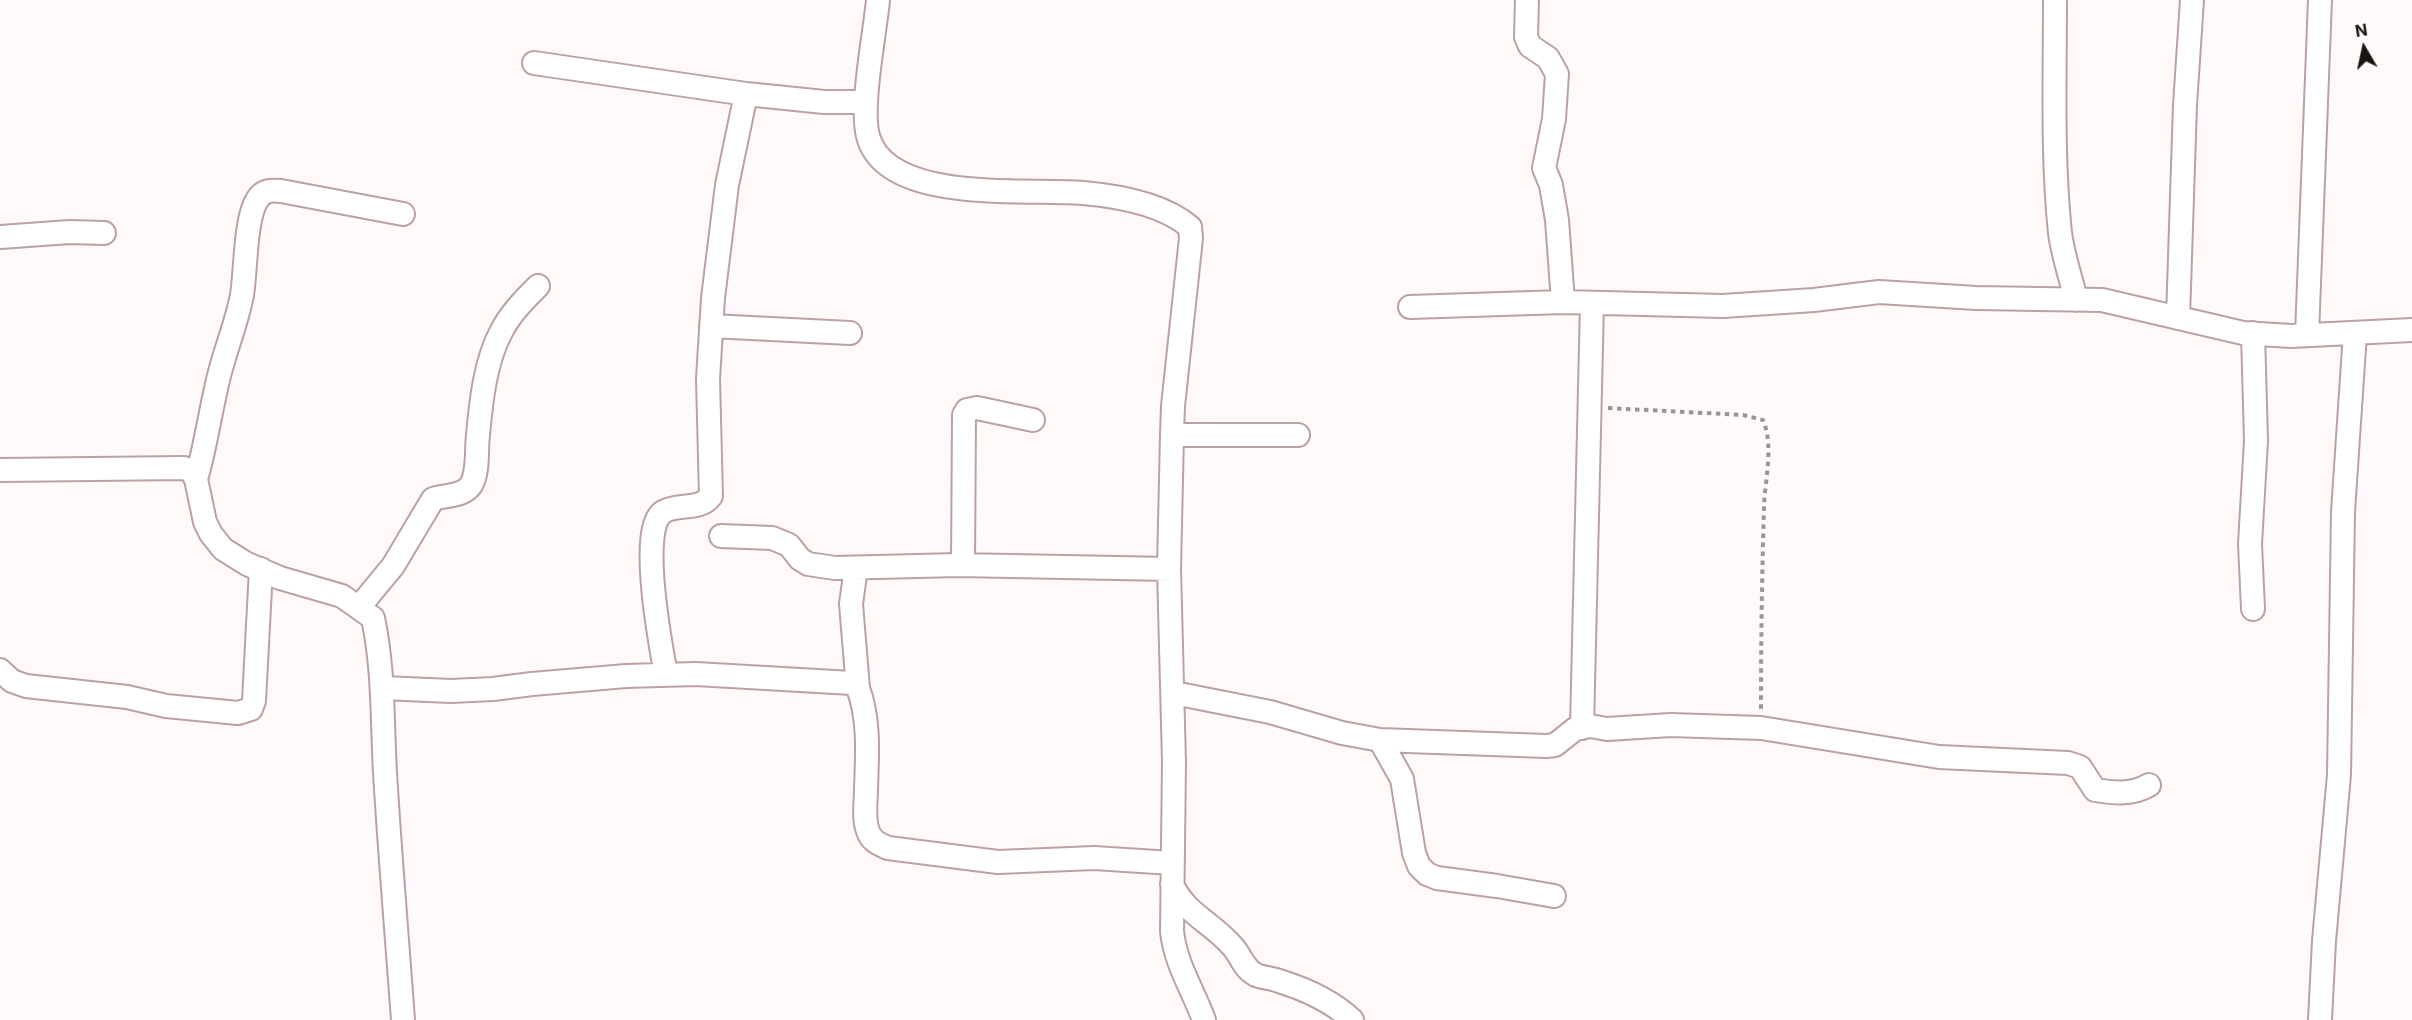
<!DOCTYPE html>
<style>
body{margin:0}
#map{position:relative;width:2412px;height:1020px;overflow:hidden;background:#fff9f9;font-family:Inter,sans-serif}
canvas{display:block}
.north{position:absolute;left:2334px;top:18px;width:60px;height:60px;-webkit-text-stroke:4px #fff9f9;paint-order:stroke;rotate:351deg;font-size:16px;font-weight:700;line-height:24px;text-align:center;color:#1c1313}
.north::after{content:'';display:block;margin:auto;width:21px;height:27px;background:#1c1313;clip-path:polygon(50% 0,100% 100%,50% 72%,0 100%)}
</style>
<div id="map">
<canvas width="2412" height="1020"></canvas>
<div class="north">N</div>
</div>
<script>
const g = document.querySelector('canvas').getContext('2d');
g.lineJoin = 'round';
function stroke(path, color, width, dash) { g.strokeStyle = color; g.lineWidth = width; g.lineCap = dash ? 'butt' : 'round'; g.setLineDash(dash || []); g.stroke(path); }
const path = new Path2D(`
 M1608,408L1743,415L1763,420C1774,446 1765,479 1764,506C1762,574 1761,641 1761,709`);
const street = new Path2D(`
 M878,0C875,33 860,107 868,136C886,205 1029,188 1083,193C1118,196 1163,204 1190,227L1191,238L1173,406L1172,435L1169,569L1174,762L1172,931C1175,963 1193,990 1204,1020
 M1527,0L1526,37L1530,46L1548,58L1557,74L1554,119L1544,168L1551,185L1557,220L1563,302
 M2055,0C2055,77 2052,156 2060,233C2063,256 2071,278 2076,300
 M534,63L746,94L824,102H866
 M0,237L70,232L104,233
 M1410,307L1563,302L1723,306L1814,300L1879,292L1976,298L2102,300L2243,333L2291,336L2412,330
 M2178,318L2185,105L2192,0
 M711,326L850,333
 M2307,335L2320,0
 M1172,435H1298
 M0,470L184,468L191,471L196,479L205,522L211,534L223,549L247,564L280,578L342,596L373,618C384,670 382,720 385,773C390,855 397,938 403,1020
 M196,479C205,449 209,419 216,389C222,357 236,327 242,295C246,270 245,219 257,200C263,190 271,190 281,191L403,214
 M721,536L772,538L789,545L800,559L808,564L835,568L959,565L1169,569
 M963,565L964,415L967,410L977,408L1033,420
 M856,568L851,604L858,688
 M360,606L393,566L433,499C444,495 463,497 471,485C479,471 476,451 478,435C481,402 485,362 501,332C510,314 524,300 538,286
 M2253,609L2250,544L2256,441L2253,333
 M0,670L12,681L26,686L127,697L166,706L238,713L251,709L254,701L261,569
 M666,675C661,647 638,528 663,512C678,503 700,511 711,496L708,379L713,298L727,185L746,94
 M383,688L451,691L493,689L532,684L626,676L696,674L852,683L858,688C870,720 867,756 866,789C866,803 863,818 868,831C871,841 879,844 888,848L998,862L1094,858L1172,863
 M1174,693L1270,712L1342,733L1380,740L1546,746L1555,745L1575,729L1590,726L1607,729L1671,725L1761,728L1939,757L2068,763L2080,767L2095,790C2115,793 2132,795 2149,785
 M1582,728L1592,303
 M1380,740L1402,779L1414,853L1419,866L1427,874L1437,878L1497,886L1554,896
 M1172,884C1185,914 1213,923 1233,947C1242,957 1243,968 1256,975C1263,978 1272,978 1279,981C1305,989 1332,1001 1352,1020
 M2320,1020L2324,941L2339,775L2343,512L2355,333`);
stroke(street, '#bca1a2', 26);
stroke(path, '#9b9494', 4, [4.5, 4.5]);
stroke(street, '#fff', 22);
</script>
